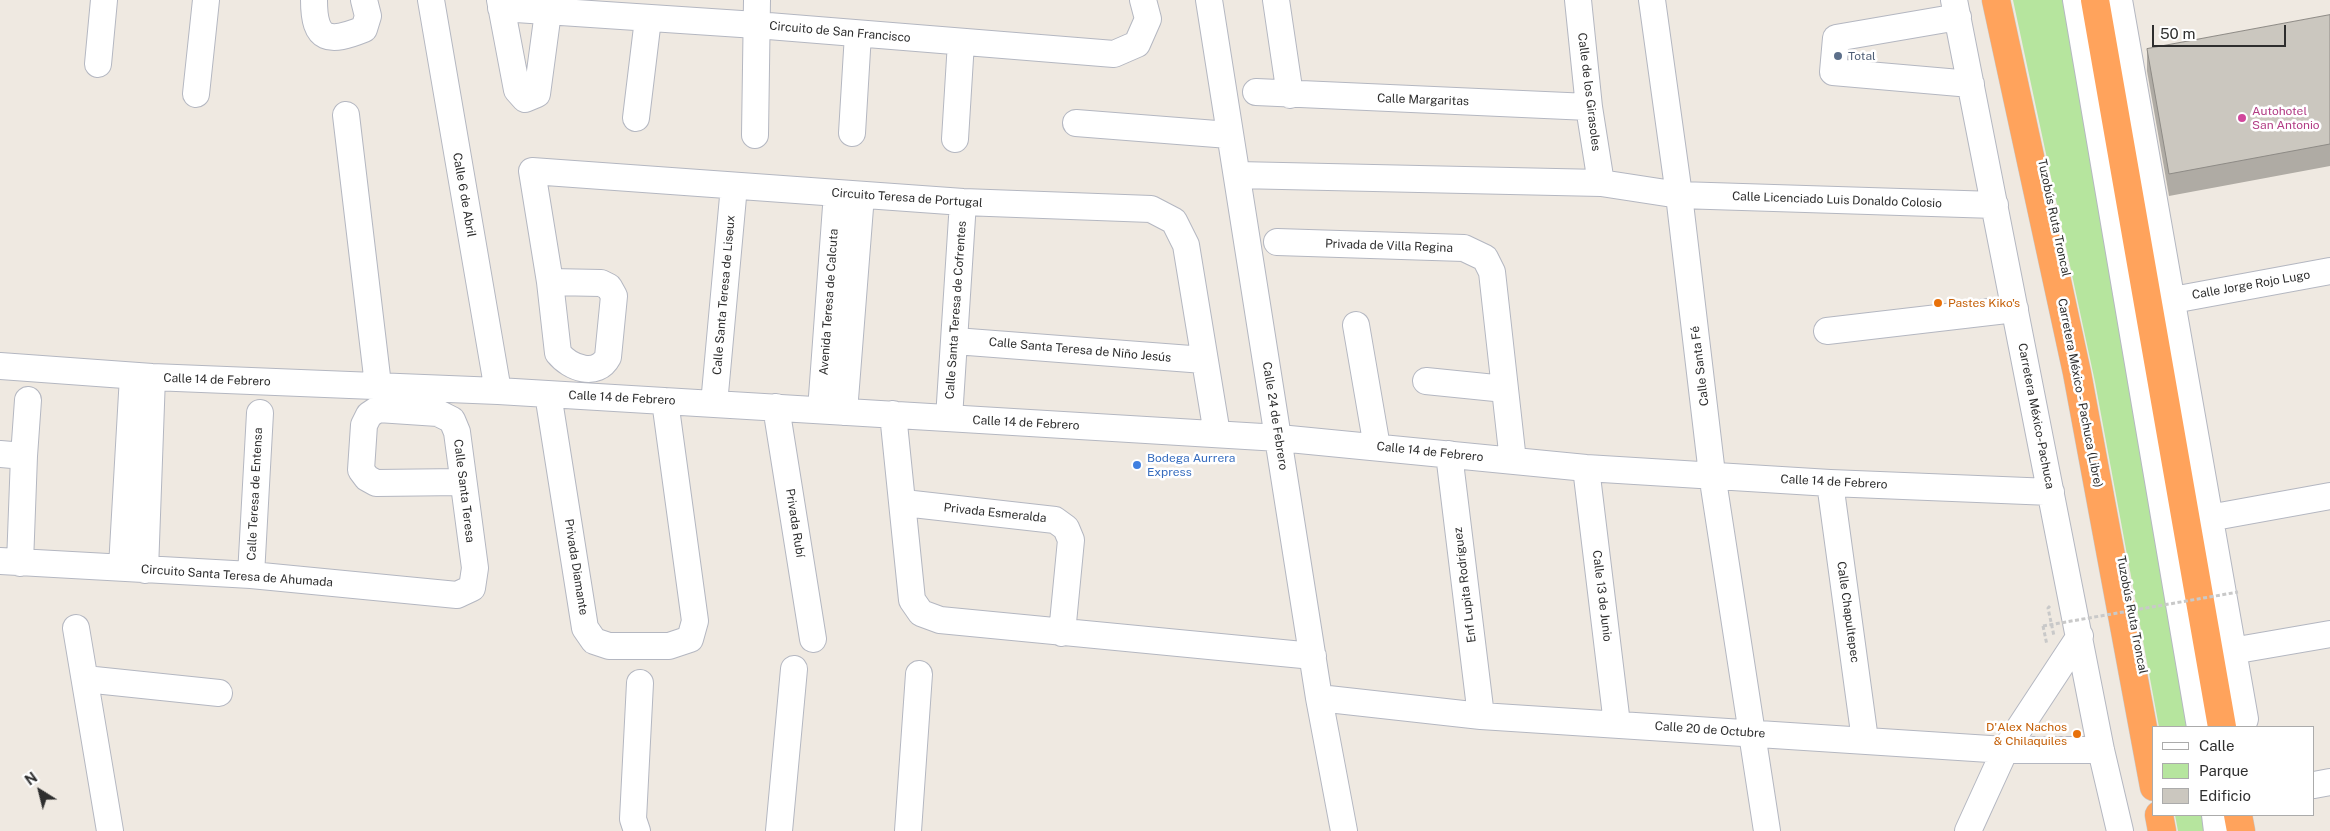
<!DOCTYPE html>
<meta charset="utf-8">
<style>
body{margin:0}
#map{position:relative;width:2330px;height:831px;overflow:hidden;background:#efe9e1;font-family:"Public Sans",sans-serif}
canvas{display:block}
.legend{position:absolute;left:2152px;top:726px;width:162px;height:90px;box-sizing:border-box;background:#fff;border:1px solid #ababab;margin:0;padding:6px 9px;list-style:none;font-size:15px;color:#2e2e2e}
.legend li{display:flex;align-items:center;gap:10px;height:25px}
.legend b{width:25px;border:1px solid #ababab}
.north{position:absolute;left:15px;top:766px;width:50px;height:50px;-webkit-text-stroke:4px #fff;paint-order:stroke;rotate:324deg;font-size:14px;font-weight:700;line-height:20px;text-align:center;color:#2e2e2e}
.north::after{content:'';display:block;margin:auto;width:18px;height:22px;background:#2e2e2e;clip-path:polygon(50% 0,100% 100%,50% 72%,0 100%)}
.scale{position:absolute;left:2152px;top:25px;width:134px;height:22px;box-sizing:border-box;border:2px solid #2e2e2e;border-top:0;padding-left:6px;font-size:15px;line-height:18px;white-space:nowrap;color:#2e2e2e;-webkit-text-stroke:4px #fff;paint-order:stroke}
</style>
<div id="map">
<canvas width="2330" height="831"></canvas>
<ul class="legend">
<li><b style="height:6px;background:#fff"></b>Calle</li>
<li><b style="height:14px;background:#b6e59e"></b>Parque</li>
<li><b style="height:14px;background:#cbc7bf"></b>Edificio</li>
</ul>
<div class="north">N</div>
<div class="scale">50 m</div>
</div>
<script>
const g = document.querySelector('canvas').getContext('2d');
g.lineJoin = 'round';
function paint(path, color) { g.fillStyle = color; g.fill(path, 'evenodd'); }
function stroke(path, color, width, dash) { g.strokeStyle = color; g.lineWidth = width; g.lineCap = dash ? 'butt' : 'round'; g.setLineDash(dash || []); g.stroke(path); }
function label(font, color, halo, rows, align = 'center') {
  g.font = font + ' "Public Sans",sans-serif'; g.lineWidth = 5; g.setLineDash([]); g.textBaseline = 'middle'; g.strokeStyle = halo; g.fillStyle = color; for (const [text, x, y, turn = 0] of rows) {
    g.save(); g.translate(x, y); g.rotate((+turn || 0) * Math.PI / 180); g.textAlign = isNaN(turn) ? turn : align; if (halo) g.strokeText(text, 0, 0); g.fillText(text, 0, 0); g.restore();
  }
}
const green = new Path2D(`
 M2013,0H2071L2196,727H2159L2095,382Z
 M2175,815H2211L2213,831H2178Z`);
const path = new Path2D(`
 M2050,606L2048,608L2054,636
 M2043,626L2047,645`);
const minor = new Path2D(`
 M314,0C314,42 329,43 364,29L368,16L364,0
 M431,0L498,391
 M500,0L517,90L525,99L537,94L548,12
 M1209,0L1319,698L1344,831
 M1276,0L1290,95
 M1578,0L1589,107L1601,183
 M1652,0L1679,195L1712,474L1767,831
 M1954,0L2101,750L2120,831
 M2076,0L2200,727
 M2119,0L2245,719L2242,727
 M501,8L756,25L1114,54L1137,44L1148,19L1143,0
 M1958,17L1836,38L1833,72L1971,84
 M98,64L104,0
 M1256,92L1589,107
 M196,94L206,0
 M346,115L378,385
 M636,118L648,19
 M1076,123L1229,135
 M852,133L858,34
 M755,135L757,0
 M955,139L961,42
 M1237,175L1601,183L1679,195L1995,205
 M1277,242L1464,248L1485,258L1492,272L1513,461
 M550,282L601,283L609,287L614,296L608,357C597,378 570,368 558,353L550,282L532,171L963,202L1151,209L1174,221L1186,245L1217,434
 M2173,300L2330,271
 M1356,325L1377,447
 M1827,331L2015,309
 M955,341L1204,360
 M0,366L152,377L498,391L1279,438L1586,468L1830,483L2051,492
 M1426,381L1505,389
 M548,394L585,628L594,641L609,646H669L690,639L695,621L665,401
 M714,404L734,186
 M776,407L813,639
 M821,410L837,193
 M844,412L861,195
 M893,414L912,600L921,613L940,620L1313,656
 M949,418L963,202
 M0,454L24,456
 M1449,454L1481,716
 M1586,468L1617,724
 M1830,483L1865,740
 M904,503L1055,520L1066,528L1071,540L1062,633
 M2209,518L2330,496
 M0,561L251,575L457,595L472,588L475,568L457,432L452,420L438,413L378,409L369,415L364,425L361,470L367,478L376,483L462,482
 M20,563L24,456L28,400
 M122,567L133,376
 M145,570L152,377
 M251,575L260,413
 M76,628L110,831
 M2232,651L2330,634
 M85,679L219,693
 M1319,698L1481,716L2005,750H2101
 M2314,785L2330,782
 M2215,815L2217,831
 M637,831L633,819L640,683
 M779,831L794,669
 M908,831L919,674
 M1968,831L2005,750L2080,636`);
const highway = new Path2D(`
 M1996,0L2077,373L2154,787
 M2095,0L2222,727
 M2159,815L2162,831
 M2238,815L2241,831`);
const pathBridge = new Path2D(`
 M2043,626L2238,592`);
const wall = new Path2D(`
 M2330,15V166L2169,196L2147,71V49Z`);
const building = new Path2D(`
 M2330,15V144L2169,174L2147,49Z`);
const markers = [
 [1838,56,5,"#5c6f8a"],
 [2242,118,5,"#d1479c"],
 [1938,303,5,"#e8710a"],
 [1137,465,5,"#3f7fe0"],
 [2077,734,5,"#e8710a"]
];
const streetNames = [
 ["Circuito de San Francisco",840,32,5],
 ["Calle de los Girasoles",1589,92,83],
 ["Calle Margaritas",1423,100,2],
 ["Calle 6 de Abril",464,195,80],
 ["Circuito Teresa de Portugal",907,198,4],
 ["Calle Licenciado Luis Donaldo Colosio",1837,200,2],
 ["Tuzobús Ruta Troncal",2054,218,78],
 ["Privada de Villa Regina",1389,246,2],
 ["Calle Jorge Rojo Lugo",2251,285,-10],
 ["Calle Santa Teresa de Liseux",724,295,-85],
 ["Avenida Teresa de Calcuta",829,302,-86],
 ["Calle Santa Teresa de Cofrentes",956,310,-86],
 ["Calle Santa Teresa de Niño Jesús",1080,350,5],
 ["Calle Santa Fé",1700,366,-97],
 ["Calle 14 de Febrero",217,380,2],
 ["Carretera México - Pachuca (Libre)",2080,393,79],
 ["Calle 14 de Febrero",622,398,3],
 ["Calle 24 de Febrero",1275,416,81],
 ["Carretera México-Pachuca",2036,416,79],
 ["Calle 14 de Febrero",1026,423,3],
 ["Calle 14 de Febrero",1430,452,6],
 ["Calle 14 de Febrero",1834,482,3],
 ["Calle Santa Teresa",464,491,83],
 ["Calle Teresa de Entensa",255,494,-87],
 ["Privada Esmeralda",995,513,6],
 ["Privada Rubí",795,523,81],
 ["Privada Diamante",576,567,81],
 ["Circuito Santa Teresa de Ahumada",237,576,4],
 ["Enf Lupita Rodríguez",1465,585,-97],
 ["Calle 13 de Junio",1602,596,83],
 ["Calle Chapultepec",1848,612,82],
 ["Tuzobús Ruta Troncal",2132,615,79],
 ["Calle 20 de Octubre",1710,730,4]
];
const serviceNames = [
 ["Total",1848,56]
];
const hotelNames = [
 ["Autohotel",2252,111],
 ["San Antonio",2252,125]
];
const foodNames = [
 ["Pastes Kiko's",1948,303],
 ["D'Alex Nachos",2067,727,"right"],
 ["& Chilaquiles",2067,741,"right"]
];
const shopNames = [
 ["Bodega Aurrera",1147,458],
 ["Express",1147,472]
];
paint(green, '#b6e59e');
stroke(minor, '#b4b7c1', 28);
stroke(highway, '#c9c9c9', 29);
stroke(path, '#c9c9c9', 3, [4, 2.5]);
stroke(minor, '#fff', 26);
stroke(highway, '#ffa35c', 28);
stroke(pathBridge, '#c9c9c9', 3, [4, 2.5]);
paint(wall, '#afaba4');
paint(building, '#cbc7bf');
stroke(building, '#8e8b86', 1);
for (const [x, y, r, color] of markers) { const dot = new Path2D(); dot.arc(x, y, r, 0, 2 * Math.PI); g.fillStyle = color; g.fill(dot); stroke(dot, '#fff', 2); }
label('12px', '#2e2e2e', '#fff', streetNames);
label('12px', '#4e5e75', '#fff', serviceNames, 'left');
label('12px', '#b23c85', '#fff', hotelNames, 'left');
label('12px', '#c56008', '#fff', foodNames, 'left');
label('12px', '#366cbe', '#fff', shopNames, 'left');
</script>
